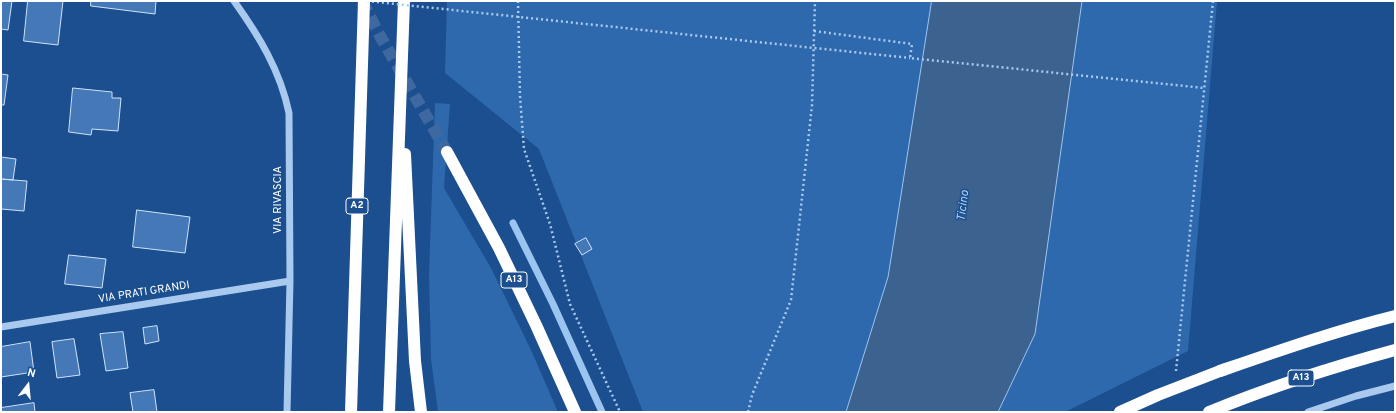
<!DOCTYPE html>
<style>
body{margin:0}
#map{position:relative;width:1396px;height:413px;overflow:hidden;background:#1b4f8f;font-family:Overpass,sans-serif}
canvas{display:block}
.frame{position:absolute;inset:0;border:2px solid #fff;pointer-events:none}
.north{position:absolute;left:8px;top:365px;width:40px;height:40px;-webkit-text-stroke:3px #1b4f8f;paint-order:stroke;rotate:16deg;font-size:11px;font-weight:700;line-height:16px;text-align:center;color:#fff}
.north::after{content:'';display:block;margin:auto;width:14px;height:18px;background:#fff;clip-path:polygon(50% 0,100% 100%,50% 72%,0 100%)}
</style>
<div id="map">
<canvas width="1396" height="413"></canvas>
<div class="frame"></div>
<div class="north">N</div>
</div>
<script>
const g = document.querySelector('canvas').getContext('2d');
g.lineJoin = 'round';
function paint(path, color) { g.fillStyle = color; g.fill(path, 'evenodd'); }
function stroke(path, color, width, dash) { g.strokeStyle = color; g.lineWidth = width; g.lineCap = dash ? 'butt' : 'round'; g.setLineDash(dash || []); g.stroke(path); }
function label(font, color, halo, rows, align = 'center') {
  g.font = font + ' Overpass,sans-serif'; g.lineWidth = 3; g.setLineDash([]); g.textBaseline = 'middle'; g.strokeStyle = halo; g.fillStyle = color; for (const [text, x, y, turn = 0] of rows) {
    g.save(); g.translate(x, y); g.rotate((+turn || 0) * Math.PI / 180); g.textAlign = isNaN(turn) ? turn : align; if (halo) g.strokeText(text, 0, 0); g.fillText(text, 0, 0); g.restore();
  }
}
const green = new Path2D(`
 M447,1H1217L1188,351L1065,412H643L539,149L445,73Z
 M435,103L450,104L444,188L491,268L531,350L558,412H438L431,359L429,274Z`);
const water = new Path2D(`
 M932,1H1082L1035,334L998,412H846L888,277Z`);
const stream = new Path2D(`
 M513,223L553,304L602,412`);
const building = new Path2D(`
 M1,1H12L8,30L1,29Z
 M28,1H63L58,45L24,41Z
 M91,1H156L155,14L91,6Z
 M1,74L8,75L4,105H1Z
 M73,88L112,92V98H121L118,131L92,129L91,135L69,132Z
 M1,157L16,159L13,180L1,179Z
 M1,179L27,181L24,211L1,209Z
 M137,210L190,217L185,253L133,247Z
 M586,238L592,249L582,255L575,244Z
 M69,255L106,259L102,288L65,284Z
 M157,326L159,341L145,344L143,328Z
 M123,332L128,368L106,371L100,334Z
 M74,339L80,375L57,378L52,342Z
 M30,342L34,372L1,377V347Z
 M154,390L157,412H133L130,393Z
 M34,403L35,412H1V408Z`);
const highwayTunnel = new Path2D(`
 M362,1L379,34L447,152`);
const path = new Path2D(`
 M518,1L520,96L524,149L550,224L570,304L620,412
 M814,31L912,44L910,58L1204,88
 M1176,371L1213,1
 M748,412L752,395L791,300L812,105L815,1`);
const minor = new Path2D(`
 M234,1C259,36 280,70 289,113L290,281L287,412
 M1,327L290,281
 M1308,412L1356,396L1395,386`);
const highway = new Path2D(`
 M447,152L499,248L536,325L575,412
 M405,154L415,361L421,412
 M1220,371C1278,351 1335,331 1395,316
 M351,412L364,1
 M389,412L404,1
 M1209,412C1270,387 1332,367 1395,350`);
const pathBridge = new Path2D(`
 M367,1L910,58`);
const highwayBridge = new Path2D(`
 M1120,412L1158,395L1220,371`);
const shields = [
 [357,206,22],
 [514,280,26],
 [1301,378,26]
];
const shieldNames = [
 ["A2",357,206],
 ["A13",514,280],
 ["A13",1301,378]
];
const streetNames = [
 ["VIA RIVASCIA",279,200,-90],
 ["VIA PRATI GRANDI",144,293,-9]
];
const waterNames = [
 ["Ticino",964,206,-83]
];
paint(green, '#2e69ad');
paint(water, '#3c6290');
stroke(water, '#9cc4f0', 1);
stroke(stream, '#9cc4f0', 7);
paint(building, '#4478b7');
stroke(building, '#cfe3fa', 1);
stroke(highwayTunnel, '#3d69a0', 12, [12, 6]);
stroke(path, '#a9c9ee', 2.5, [2, 3]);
stroke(minor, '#a9c9ee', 7);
stroke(highway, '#fff', 12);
stroke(pathBridge, '#a9c9ee', 2.5, [2, 3]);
stroke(highwayBridge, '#fff', 12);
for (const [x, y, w] of shields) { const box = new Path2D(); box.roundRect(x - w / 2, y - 8, w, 16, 3); g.fillStyle = '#1b4f8f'; g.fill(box); stroke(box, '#fff', 1); }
label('bold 10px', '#fff', null, shieldNames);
label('11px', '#fff', '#1b4f8f', streetNames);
label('italic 12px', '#b5d3f5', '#1b4f8f', waterNames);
</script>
